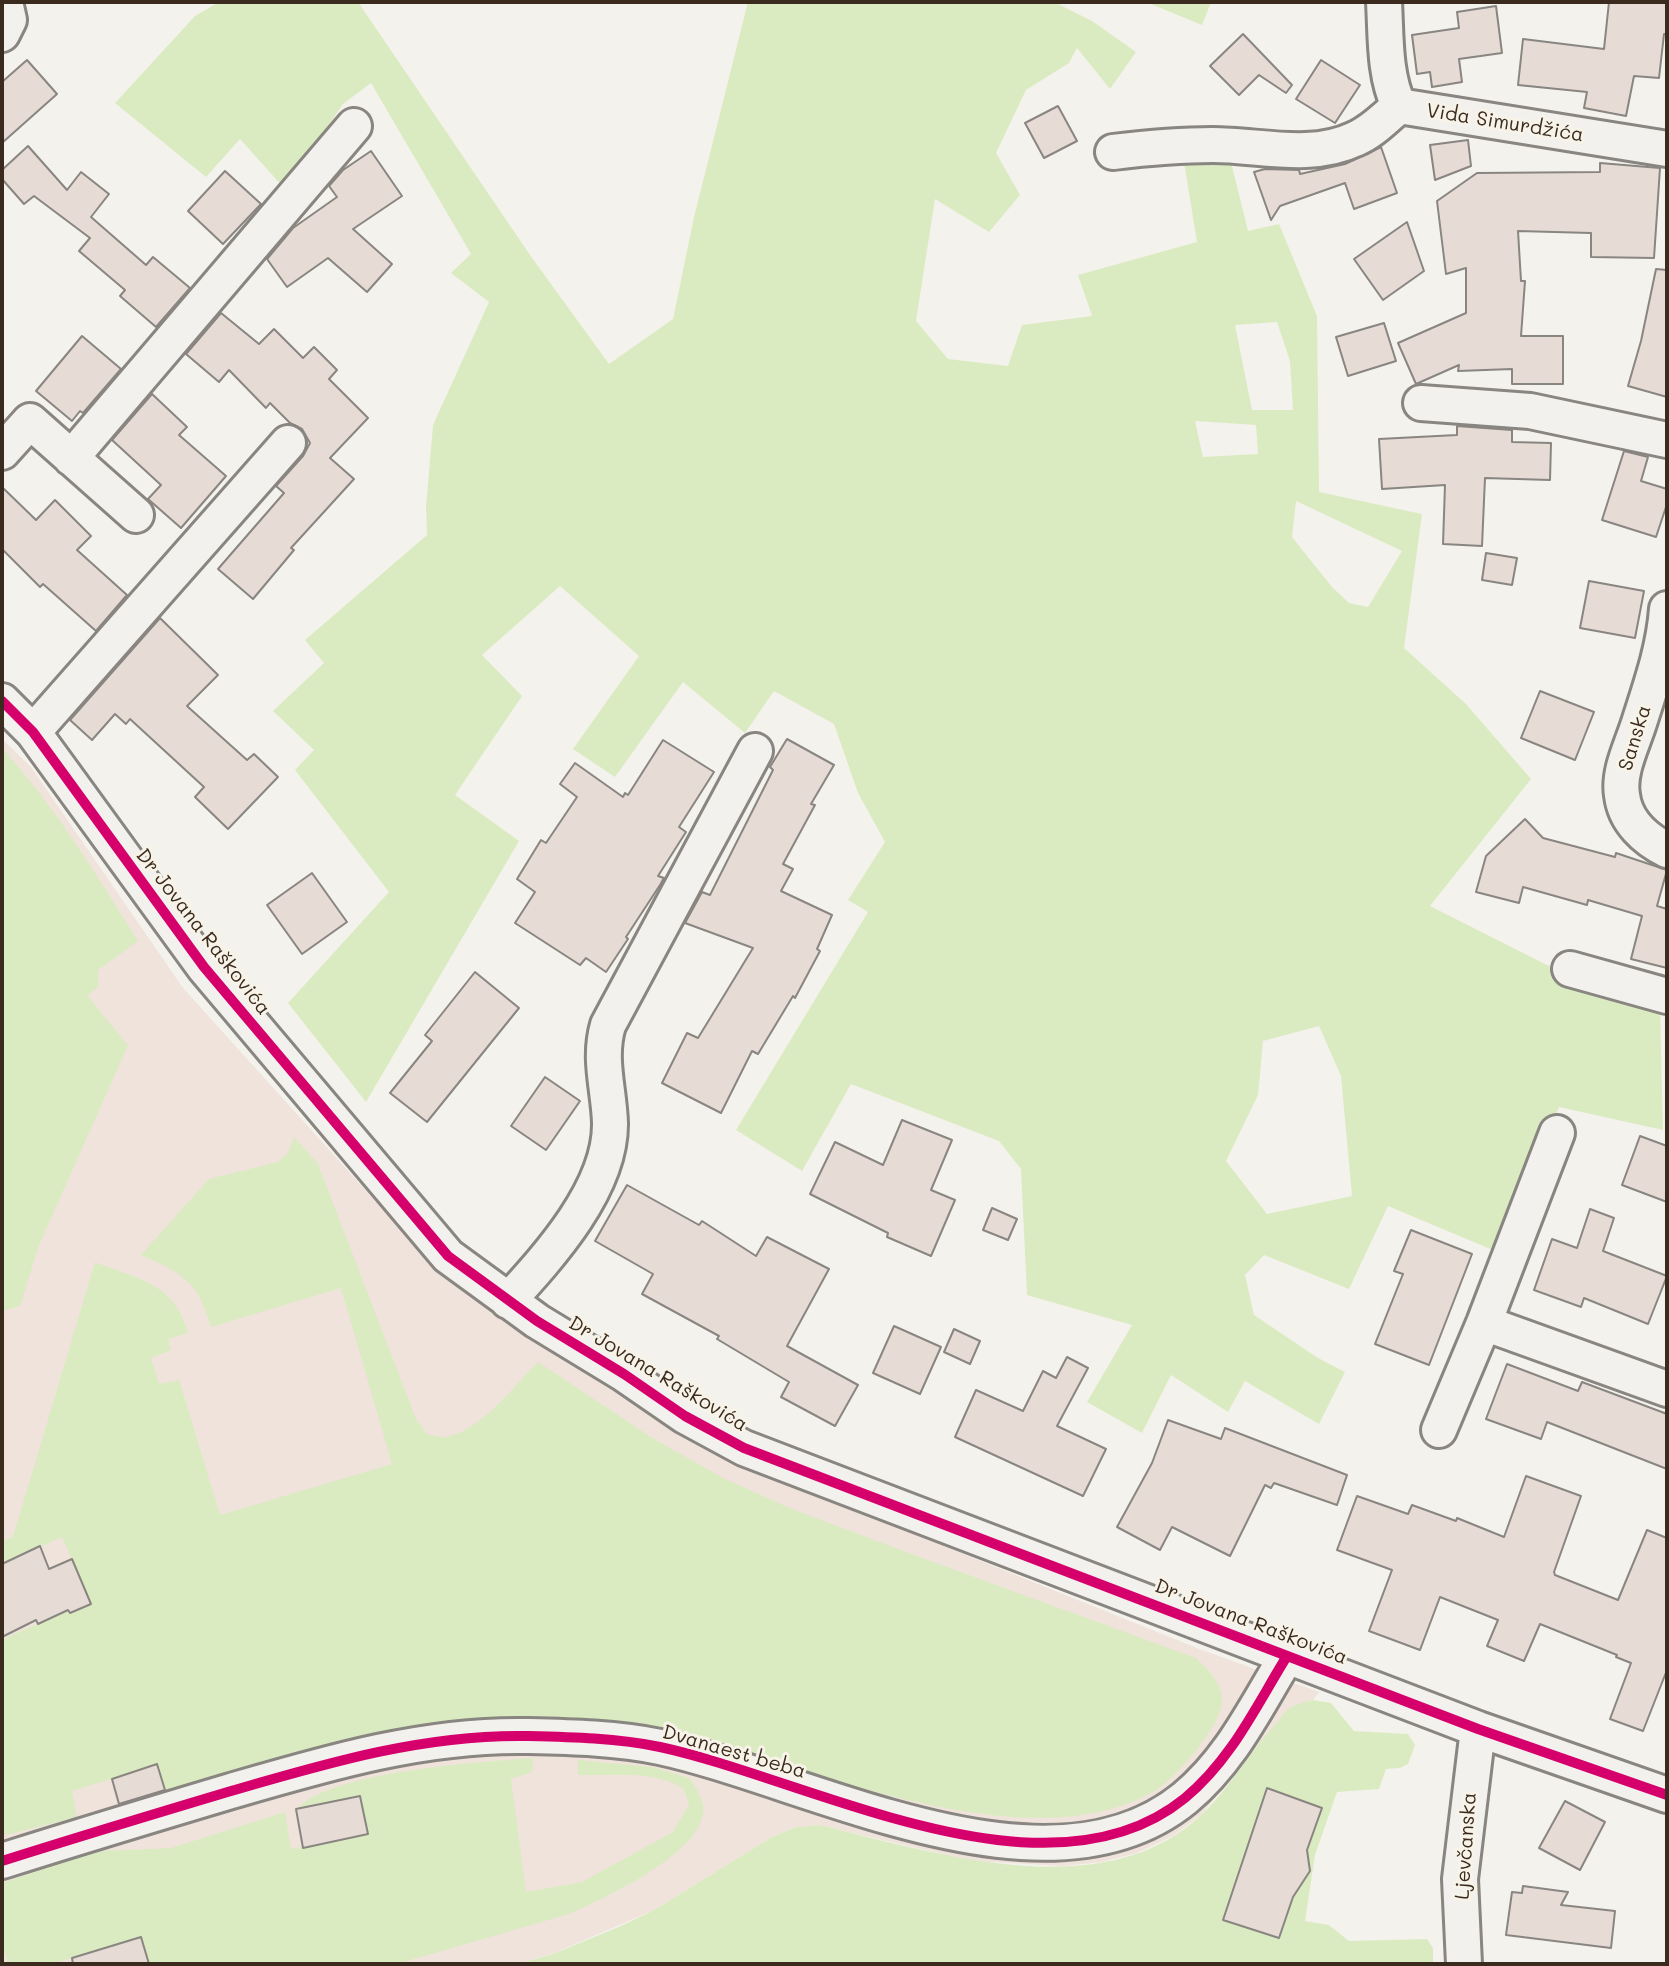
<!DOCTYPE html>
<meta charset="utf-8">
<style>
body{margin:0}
#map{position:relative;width:1669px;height:1966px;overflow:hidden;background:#f4f2ec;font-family:Mali,sans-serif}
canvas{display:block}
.frame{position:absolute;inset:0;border:4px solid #3b2a1e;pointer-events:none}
</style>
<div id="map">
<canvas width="1669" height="1966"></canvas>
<div class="frame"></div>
</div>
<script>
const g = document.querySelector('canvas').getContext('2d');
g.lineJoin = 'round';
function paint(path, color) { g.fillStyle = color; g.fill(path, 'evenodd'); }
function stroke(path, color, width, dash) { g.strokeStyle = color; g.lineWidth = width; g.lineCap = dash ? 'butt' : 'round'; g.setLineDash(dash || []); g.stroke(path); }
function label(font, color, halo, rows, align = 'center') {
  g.font = font + ' Mali,sans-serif'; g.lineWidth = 6; g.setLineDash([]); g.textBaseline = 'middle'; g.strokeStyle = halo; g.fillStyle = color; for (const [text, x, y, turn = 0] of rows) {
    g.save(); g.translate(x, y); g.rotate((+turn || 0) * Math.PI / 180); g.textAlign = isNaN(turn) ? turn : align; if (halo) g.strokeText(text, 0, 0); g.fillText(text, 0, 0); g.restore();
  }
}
const built = new Path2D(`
 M2,739L31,767L183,988L417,1247L558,1353L690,1435L792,1485L1202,1650L1319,1692L1313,1700L1290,1708L1201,1815L1173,1836L1137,1853L1102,1862L1063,1866L972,1861L819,1825L796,1827L772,1837L654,1910L552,1954L517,1964H2Z`);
const green = new Path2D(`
 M219,2H358L530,255L609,364L673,319L694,217L748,2H1054L1092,21L1136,52L1110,89L1077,48L1069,63L1026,90L996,153L1020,195L989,232L935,199L916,321L948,359L1008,366L1022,325L1092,316L1078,275L1197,242L1183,156L1229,154L1248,231L1279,224L1317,316L1319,492L1422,514L1404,648L1466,704L1531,779L1430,906L1551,967L1572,984L1660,1008L1663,1130L1559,1107L1495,1251L1388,1206L1349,1289L1264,1255L1245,1275L1254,1315L1318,1358L1345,1372L1319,1424L1245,1381L1228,1412L1171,1375L1142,1433L1087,1402L1132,1325L1027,1295L1021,1169L999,1141L851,1084L802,1171L736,1130L868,912L848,900L885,842L858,793L834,724L774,691L745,733L683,682L615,777L573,749L639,656L560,586L482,655L522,696L455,795L519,841L366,1102L288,1003L389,892L295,770L314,750L273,711L324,663L305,640L427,535L426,507L433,425L489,302L451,273L471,254L371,83L343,104L285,189L240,139L206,177L115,103L195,16ZM1277,322L1290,361L1293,410H1252L1235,325ZM1195,421L1256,425L1258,454L1203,457ZM1296,501L1402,551L1368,607L1349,603L1332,587L1292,537ZM1319,1026L1341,1076L1352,1196L1267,1214L1226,1161L1258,1095L1263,1041Z
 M1146,2H1211L1202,25Z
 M2,748C55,807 96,874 138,941L98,970V987L87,996L128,1045L39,1245L20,1306L2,1311Z
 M294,1137L318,1164L416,1419L427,1434C432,1435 439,1438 445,1437C479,1433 515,1385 538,1362L654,1439L725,1479L792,1509L925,1559L1196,1658C1233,1693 1227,1708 1200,1745C1188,1761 1170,1782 1153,1792C1024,1864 809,1766 677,1733C622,1720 565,1719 508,1719C392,1719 277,1761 166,1793L157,1765L72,1791L77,1817L2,1836V1640L68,1610L70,1613L91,1604L62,1537L8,1561L2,1560V1541L13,1537L95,1262C139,1280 174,1282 188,1333L168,1339L171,1350L151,1358L159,1384L179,1380L220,1515L392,1464L341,1288L211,1327C198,1282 183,1273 141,1255L209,1179L278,1162L288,1153Z
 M1313,1700L1331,1703L1354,1731L1408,1734L1415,1745L1408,1764L1400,1768L1386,1769L1379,1789L1337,1792L1315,1855L1305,1921L1329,1925L1349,1941L1427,1939L1433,1948V1964H517L553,1954L621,1926L654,1910L772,1837L796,1827L819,1825C934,1852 1101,1908 1200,1816C1226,1793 1249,1753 1274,1726C1279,1721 1284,1712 1290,1708C1296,1704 1306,1702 1313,1700ZM1267,1789L1322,1808L1307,1850L1310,1871L1293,1897L1279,1938L1223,1920Z
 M533,1758L532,1772L511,1779L526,1892L582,1882L673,1832L689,1805L684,1789C655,1770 612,1776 578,1775V1760L652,1767L689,1778C695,1786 701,1796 703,1806C709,1851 602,1899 569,1914L397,1964H149L141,1937L52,1964H8L2,1942V1883L98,1851L171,1848L285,1812L291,1849L368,1834L360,1796L298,1808C333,1771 481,1762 533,1758Z`);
const building = new Path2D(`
 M1609,2H1667V34H1664L1659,78L1634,76L1626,116L1584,108L1587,92L1518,85L1523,39L1604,49Z
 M1496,6L1502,53L1459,59L1462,82L1432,87L1430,72L1417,74L1412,35L1459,28L1457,12Z
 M1243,34L1292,85L1286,93L1259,75L1239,95L1210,66Z
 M27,60L57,94L2,143V82Z
 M1321,60L1360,85L1335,123L1296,99Z
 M1058,106L1077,141L1044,158L1025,123Z
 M1468,140L1471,166L1435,180L1430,145Z
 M28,146L67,190L81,172L109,194L91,217L146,265L153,257L190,288L156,327L120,296L125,290L79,251L90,238L34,196L24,204L2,179V170Z
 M1381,147L1397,193L1354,209L1345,183L1280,206L1271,220L1254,172L1265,169L1299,170L1300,174L1345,164Z
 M371,151L402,196L353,229L392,264L367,292L328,258L287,287L267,259L293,228L337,197L329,186L343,170Z
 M1600,163L1660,168L1654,258L1591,257V233L1518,231L1521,281H1525L1521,336H1563V384H1512V369L1458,371L1459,365L1416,384L1398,343L1466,313V268L1446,274L1437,201L1477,173L1600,172Z
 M225,171L261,204L223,244L188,211Z
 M1407,222L1424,271L1383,300L1354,259Z
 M1656,269L1667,270V397L1628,386L1641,341Z
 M221,313L259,344L274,329L303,358L314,347L337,370L329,379L368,418L330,458L354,479L291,548L294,550L253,599L218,569L284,493L276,486L303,456L310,443L302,429L290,423L270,403L266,408L229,370L219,382L186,354Z
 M1384,323L1396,361L1348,376L1336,337Z
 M82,336L121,369L83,413L80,411L72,421L36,391Z
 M152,394L187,427L179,435L226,476L181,528L148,499L161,485L112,440Z
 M1457,426L1512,430V442L1551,443L1550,480L1485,478L1482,546L1443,544L1445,485L1382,489L1379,439L1457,435Z
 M1624,451L1648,457L1641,481L1667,489V504L1656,537L1602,520Z
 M2,487L36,520L55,500L91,536L77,550L127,595L96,631L43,584L40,587L2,549Z
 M1486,553L1517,558L1512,585L1482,580Z
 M1589,581L1644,591L1635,638L1580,628Z
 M160,618L218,675L187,706L247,760L254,754L278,777L228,829L195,797L204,787L130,719L126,724L115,714L92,740L70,720Z
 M1540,691L1594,712L1575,760L1521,738Z
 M787,739L834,765L811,804L815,805L783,864L793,869L781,891L832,915L817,949L820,951L795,998L793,996L758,1054L752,1051L721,1113L662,1083L687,1033L698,1038L753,948L685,923L702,892L710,895L773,770L770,767Z
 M663,740L714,772L679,827L686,832L658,876L664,878L660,885L626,937L628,939L606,972L586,958L580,965L515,923L535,892L517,879L541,840L546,843L577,797L560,784L575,763L623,797L625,793L628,795Z
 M1525,819L1543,838L1615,857L1616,853L1667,870L1657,906L1667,909V968L1631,959L1642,916L1588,900L1587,905L1523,887L1519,903L1476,892L1486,856Z
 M312,873L347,922L302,954L267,905Z
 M475,972L519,1008L427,1122L390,1093L432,1041L425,1035Z
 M545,1077L580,1101L546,1150L511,1126Z
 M902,1120L952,1140L931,1190L955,1200L931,1256L887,1237L888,1233L810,1194L835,1142L883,1165Z
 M1640,1136L1667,1146V1202L1622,1185Z
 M627,1185L699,1225L702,1221L756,1256L767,1237L829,1269L787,1346L858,1385L835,1426L781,1397L789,1382L717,1339L719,1336L642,1294L653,1274L595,1241Z
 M992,1208L1017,1219L1008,1240L983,1230Z
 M1590,1209L1614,1218L1603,1251L1667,1276L1648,1324L1584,1298L1581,1307L1534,1290L1552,1239L1577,1248Z
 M1411,1230L1472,1254L1429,1365L1375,1344L1403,1274L1394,1271Z
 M894,1326L941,1347L920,1394L873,1373Z
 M954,1329L980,1341L970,1364L944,1352Z
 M1067,1357L1088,1368L1057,1426L1106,1449L1083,1496L955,1437L976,1390L1023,1411L1043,1371L1056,1378Z
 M1507,1364L1578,1391L1582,1382L1667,1414V1469L1547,1422L1541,1439L1486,1419Z
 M1168,1420L1221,1439L1225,1428L1347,1475L1337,1505L1274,1483L1271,1488L1265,1485L1230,1556L1172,1527L1160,1550L1117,1527L1152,1463Z
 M1526,1476L1581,1496L1554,1572L1555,1575L1618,1600L1647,1530L1667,1538V1670L1643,1731L1610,1719L1631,1663L1616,1657L1617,1655L1540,1624L1524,1661L1487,1646L1498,1620L1440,1597L1420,1650L1369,1631L1392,1570L1337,1550L1357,1496L1408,1514L1412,1505L1456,1521L1457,1518L1504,1537Z
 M40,1546L49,1569L72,1559L91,1604L70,1613L68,1610L38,1624L36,1620L2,1637V1564Z
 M157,1764L165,1790L119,1804L112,1779Z
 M1267,1788L1322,1808L1307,1850L1310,1871L1293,1897L1279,1938L1223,1920Z
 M360,1796L368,1834L303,1848L296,1809Z
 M1565,1801L1605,1822L1580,1870L1539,1848Z
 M1523,1886L1568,1892L1561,1905L1615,1911L1611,1948L1506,1935L1512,1892L1522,1893Z
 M141,1937L149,1964H73L72,1958Z`);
const minor = new Path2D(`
 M1384,2C1386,36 1384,75 1399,106L1667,149
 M2,34L9,20L5,2
 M1113,152C1146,148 1179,145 1213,145C1259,145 1311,160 1355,139C1372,132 1385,118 1399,106
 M1421,403L1530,411L1667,440
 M2,452L30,421L136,515
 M71,458L354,126
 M1667,609C1664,649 1651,685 1639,723C1632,745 1618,772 1622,795C1625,821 1645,839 1667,850
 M2,701L33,732L204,967L448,1256L537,1321L624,1374L685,1416L744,1448L1478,1729L1667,1795
 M33,732L288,443
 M1570,969L1667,996
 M508,1301C550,1255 611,1188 610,1123C609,1089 598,1059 608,1025L755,751
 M1484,1323L1667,1389
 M1439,1430L1484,1323L1557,1133
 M2,1861C78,1837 154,1814 231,1791C327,1763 425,1734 527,1736C570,1737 617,1738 660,1747C809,1779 1047,1911 1185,1798C1232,1759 1256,1706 1287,1656
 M1464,1964L1460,1879L1478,1729`);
const cycleway = new Path2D(`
 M2,701L33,732L204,967L448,1256L537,1321L624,1374L685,1416L744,1448L1478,1729L1667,1795
 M2,1861C78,1837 154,1814 231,1791C327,1763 425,1734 527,1736C570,1737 617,1738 660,1747C809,1779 1047,1911 1185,1798C1232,1759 1256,1706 1287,1656`);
const streetNames = [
 ["Vida Simurdžića",1505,123,9],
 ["Sanska",1635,738,-73],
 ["Dr Jovana Raškovića",203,932,52],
 ["Dr Jovana Raškovića",658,1374,31],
 ["Dr Jovana Raškovića",1251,1622,21],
 ["Dvanaest beba",734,1752,16],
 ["Ljevčanska",1466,1846,-86]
];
paint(built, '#efe3db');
paint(green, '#dbebc1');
paint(building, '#e7dbd6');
stroke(building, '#898580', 2);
stroke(minor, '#898580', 40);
stroke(minor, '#f2f1ed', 34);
stroke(cycleway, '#d6006c', 10);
label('20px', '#3b2a1e', '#f7f3e8', streetNames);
</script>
